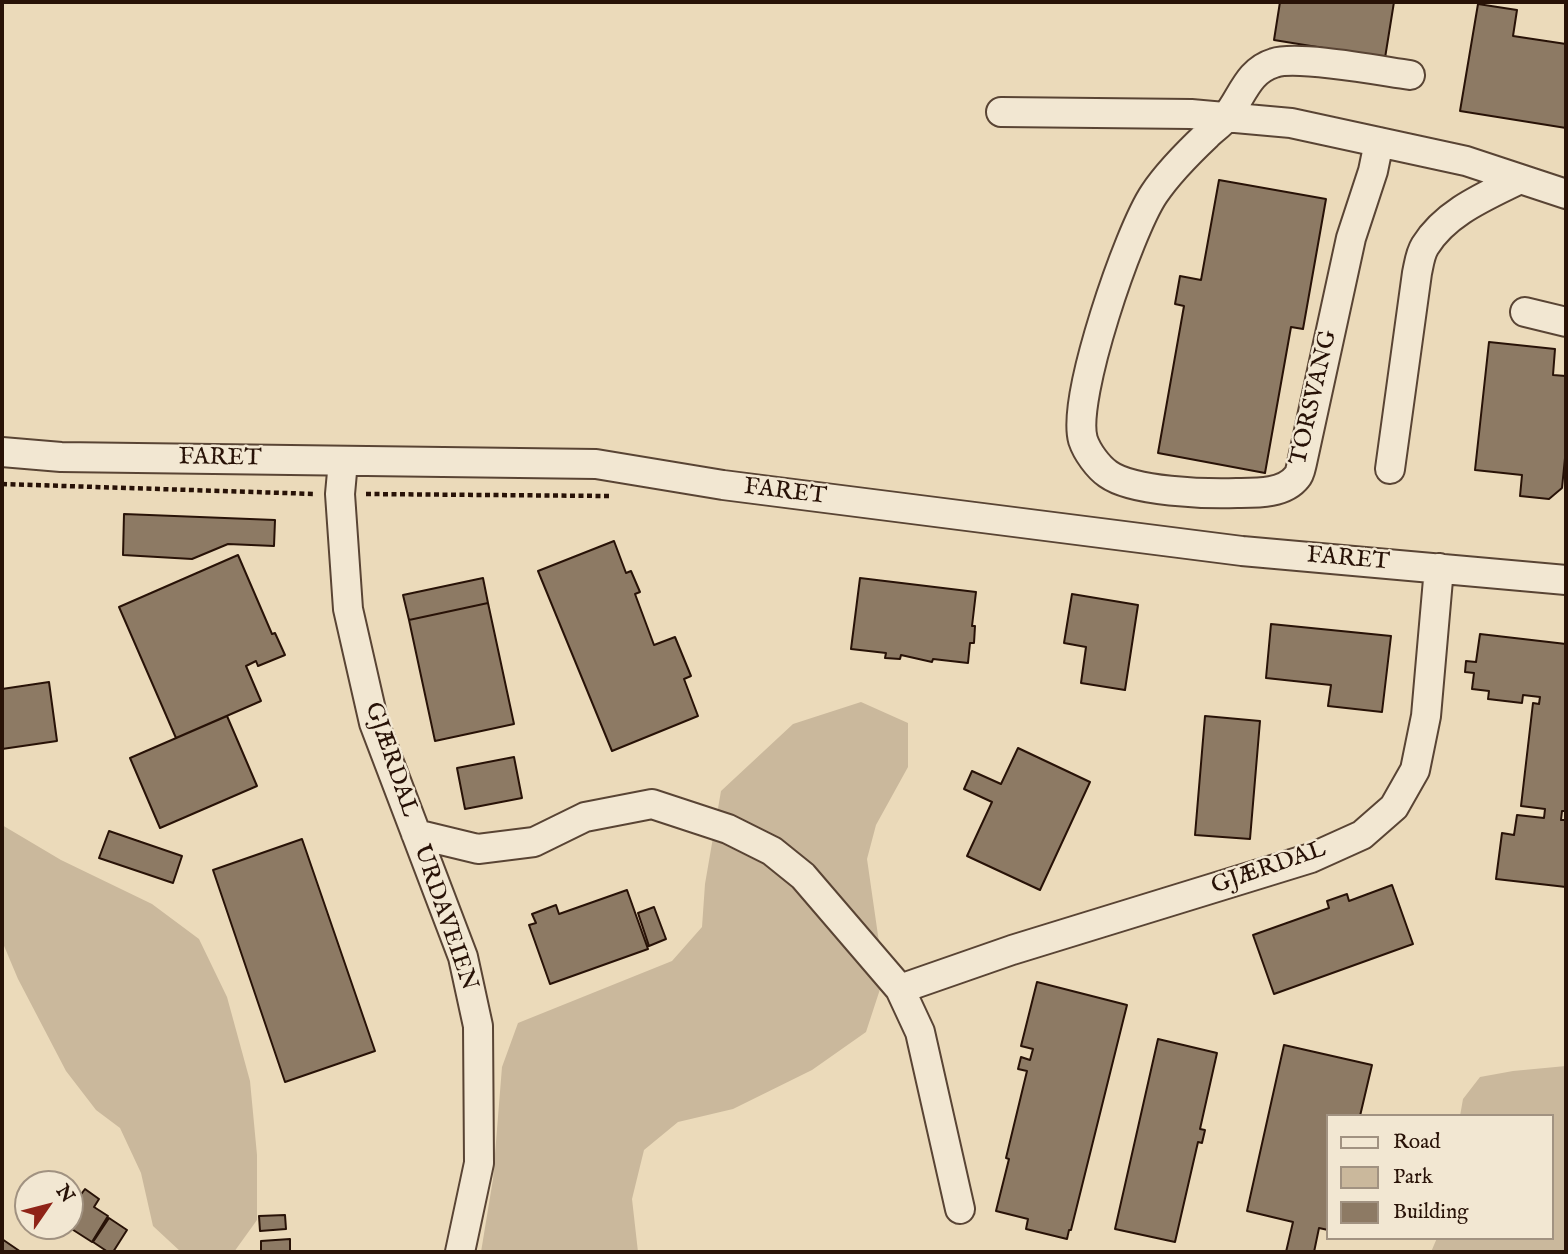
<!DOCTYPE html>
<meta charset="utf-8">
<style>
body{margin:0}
#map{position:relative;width:1568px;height:1254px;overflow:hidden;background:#ebdaba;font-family:"IM FELL English",serif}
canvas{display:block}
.frame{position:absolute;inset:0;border:4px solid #281207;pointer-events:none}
.legend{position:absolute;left:1326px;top:1114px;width:228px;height:126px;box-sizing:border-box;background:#f2e7d2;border:2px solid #a19281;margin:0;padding:9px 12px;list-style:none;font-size:21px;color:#281207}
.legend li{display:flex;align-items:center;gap:14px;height:35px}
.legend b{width:35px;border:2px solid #a19281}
.north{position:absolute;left:14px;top:1170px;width:70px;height:70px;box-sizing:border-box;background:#f2e7d2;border:2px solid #a19281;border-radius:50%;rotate:55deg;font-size:19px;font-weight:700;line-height:28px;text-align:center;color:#281207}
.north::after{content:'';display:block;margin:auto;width:24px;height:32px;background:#8f2418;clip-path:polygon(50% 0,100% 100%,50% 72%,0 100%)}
</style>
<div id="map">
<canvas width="1568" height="1254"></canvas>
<div class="frame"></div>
<ul class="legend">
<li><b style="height:9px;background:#f2e7d2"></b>Road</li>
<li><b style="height:19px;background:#cab89c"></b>Park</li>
<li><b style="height:19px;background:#8d7a64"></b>Building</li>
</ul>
<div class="north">N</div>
</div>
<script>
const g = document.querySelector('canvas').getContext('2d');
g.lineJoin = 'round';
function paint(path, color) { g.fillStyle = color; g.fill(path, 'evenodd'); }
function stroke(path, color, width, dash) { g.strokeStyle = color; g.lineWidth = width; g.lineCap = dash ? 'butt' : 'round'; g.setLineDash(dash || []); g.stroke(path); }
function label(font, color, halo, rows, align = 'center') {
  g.font = font + ' "IM FELL English",serif'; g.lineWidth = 5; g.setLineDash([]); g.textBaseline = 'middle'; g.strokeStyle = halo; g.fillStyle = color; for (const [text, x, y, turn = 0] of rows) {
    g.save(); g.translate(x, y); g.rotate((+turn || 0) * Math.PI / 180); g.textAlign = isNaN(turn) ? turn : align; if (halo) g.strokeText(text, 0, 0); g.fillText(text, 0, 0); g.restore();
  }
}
const green = new Path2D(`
 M861,702L908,723V767L876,825L867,859L884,977L866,1032L812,1070L733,1109L678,1122L644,1150L632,1199L638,1252H481L493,1179L502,1067L518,1023L672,961L702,927L705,884L721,791L793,724Z
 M2,825L61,860L152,904L199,939L227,997L250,1081L257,1155V1220L234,1252H181L153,1226L141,1173L120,1128L96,1110L66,1071L18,979L2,941Z
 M1566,1066V1252H1431L1437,1238H1552V1116H1460L1463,1099L1480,1077L1513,1071Z`);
const building = new Path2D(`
 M1280,2H1394L1385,58L1274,40Z
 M1478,4L1517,10L1513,36L1566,44V128L1460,111Z
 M1219,180L1326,199L1303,329L1291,327L1265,473L1158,453L1184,306L1175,304L1180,276L1201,280Z
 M1489,342L1555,349L1553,375L1566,376V448L1562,488L1549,499L1520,496L1522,475L1475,470Z
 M124,514L275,520L274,546L228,544L192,559L123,555Z
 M614,541L626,573L631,571L640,592L635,594L654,645L675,637L691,676L684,679L698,716L612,751L538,571Z
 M238,555L272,634L275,633L285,655L258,666L256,661L246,666L261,701L176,738L119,607Z
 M483,578L488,603L409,620L403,595Z
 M860,578L976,592L972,626H975L974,643H970L968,663L933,659L932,662L901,655L900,659L885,658L886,653L851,649Z
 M1072,594L1138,605L1125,690L1081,683L1086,647L1064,643Z
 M488,603L514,724L435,741L409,620Z
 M1271,624L1391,636L1382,712L1328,706L1331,685L1266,678Z
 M1480,634L1566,644V811H1562L1561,820H1566V887L1496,879L1502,833L1514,835L1517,815L1544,818L1545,809L1521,806L1533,703L1539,704L1540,697L1523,695L1522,703L1488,699L1489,691L1472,689L1474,673L1465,672L1466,661L1476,662Z
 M49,682L57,741L2,749V689Z
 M227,716L257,786L160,828L130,758Z
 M1205,716L1260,721L1250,839L1195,835Z
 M1018,748L1090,782L1040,890L967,856L992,802L964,789L972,771L1001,784Z
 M514,757L522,798L465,809L457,768Z
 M109,831L182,856L173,883L99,858Z
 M302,839L375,1051L285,1082L213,870Z
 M1392,885L1413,944L1274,994L1253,935L1329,908L1327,901L1347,894L1349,901Z
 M627,890L648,949L550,984L529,925L536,923L532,914L556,905L559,914Z
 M654,907L666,939L649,946L638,913Z
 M1037,982L1127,1005L1071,1230H1069L1067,1239L1026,1229L1028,1219L996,1211L1009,1159L1006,1158L1027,1071L1018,1069L1021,1057L1030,1060L1033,1049L1021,1046Z
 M1158,1039L1217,1053L1200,1129L1205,1130L1202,1143L1198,1142L1175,1242L1115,1229Z
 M1284,1045L1372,1065L1360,1116H1328V1230L1319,1228L1314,1252H1286L1293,1222L1247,1211Z
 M44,1175L56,1183L59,1184H38Z
 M85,1189L99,1199L94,1207L108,1216L92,1242L67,1226H70V1191L79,1197Z
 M285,1215L286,1229L260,1231L259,1216Z
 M109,1218L127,1230L113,1252H108L93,1242Z
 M2,1239L21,1252H2Z
 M290,1239V1252H261V1241Z`);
const path = new Path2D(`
 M2,484L316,494
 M366,494L610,496`);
const minor = new Path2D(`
 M1001,112L1191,114L1291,123L1466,161L1566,194
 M1379,142L1373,171L1351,238L1302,463C1301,467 1300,474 1297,477C1284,494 1256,493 1237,493C1206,494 1133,492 1108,474C1098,467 1087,452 1083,440C1071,399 1129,231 1154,194C1168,173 1189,152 1207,135C1213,129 1221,124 1226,117C1242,98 1247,71 1274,63C1298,55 1381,71 1410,75
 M1525,312L1566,322
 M2,452L61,457L596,464L723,485L1242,551L1566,580
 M343,461L340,494L348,609L374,723L463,957L478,1026L479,1163L460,1252
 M1390,469L1417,273C1419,264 1420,254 1425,246C1446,212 1486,196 1520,179
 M416,834L478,849L534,842L585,817L652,804L728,829L772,851L803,876L900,989L1012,950L1311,858L1362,835L1394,807L1415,770L1426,716L1439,568
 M900,989L920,1032L960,1209`);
const streetNames = [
 ["TORSVANG",1315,398,-77],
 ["FARET",220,459,1],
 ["FARET",785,493,7],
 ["FARET",1348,560,5],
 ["GJÆRDAL",390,760,71],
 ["GJÆRDAL",1269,869,-19],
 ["URDAVEIEN",444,918,71]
];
paint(green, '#cab89c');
paint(building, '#8d7a64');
stroke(building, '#281207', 2);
stroke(minor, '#594434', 32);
stroke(path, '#281207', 4.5, [5, 3.5]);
stroke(minor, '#f2e7d2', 28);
label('24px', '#281207', '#f2e7d2', streetNames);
</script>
